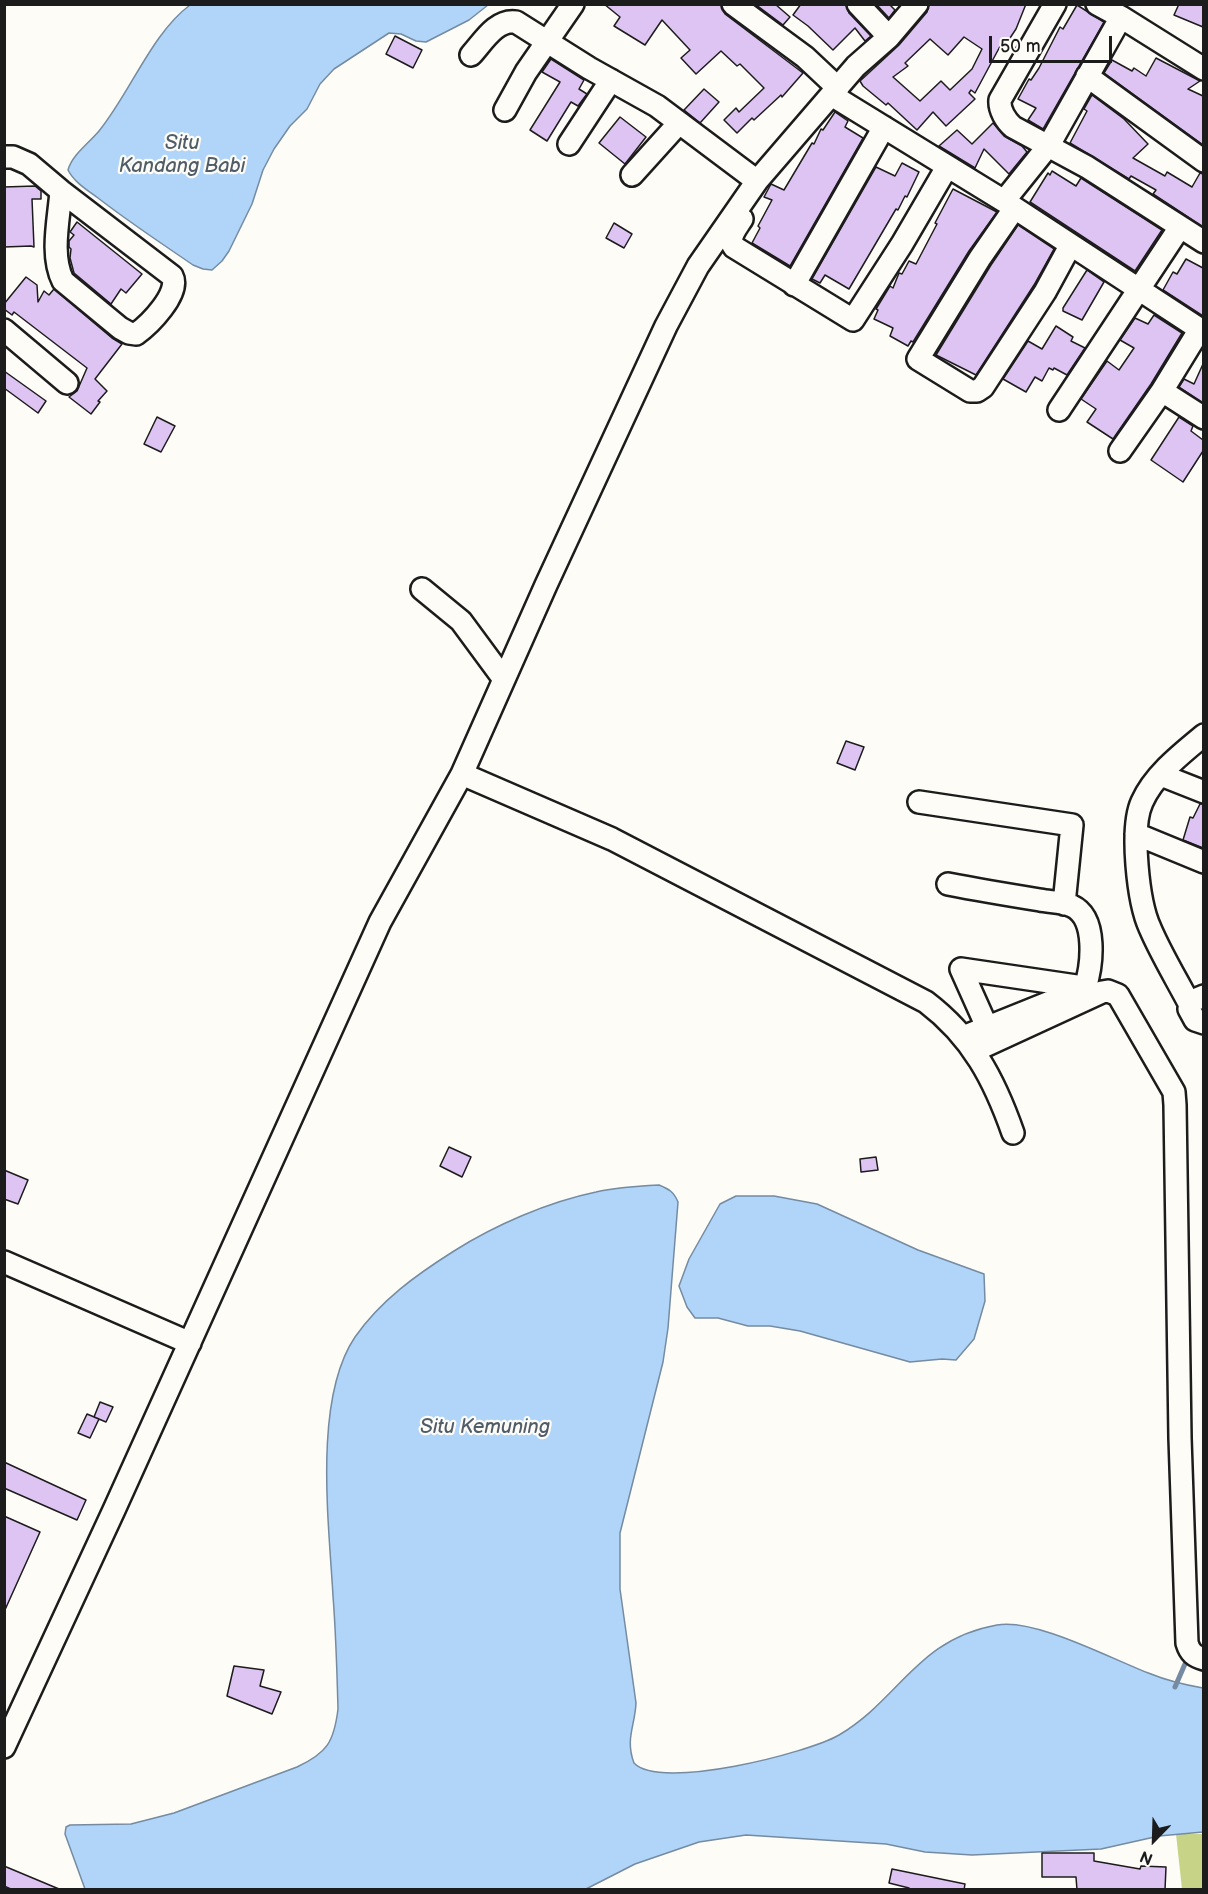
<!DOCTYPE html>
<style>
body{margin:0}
#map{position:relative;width:1208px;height:1894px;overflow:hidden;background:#fdfcf7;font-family:"Balsamiq Sans",sans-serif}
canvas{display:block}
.frame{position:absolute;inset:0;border:6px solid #1c1c1c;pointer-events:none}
.north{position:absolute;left:1124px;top:1810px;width:60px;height:60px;-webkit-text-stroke:4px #fdfcf7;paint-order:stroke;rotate:203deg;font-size:16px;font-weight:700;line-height:24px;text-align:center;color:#1c1c1c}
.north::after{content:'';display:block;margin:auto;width:21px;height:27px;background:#1c1c1c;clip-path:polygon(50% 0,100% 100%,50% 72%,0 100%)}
.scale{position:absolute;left:989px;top:36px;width:123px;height:27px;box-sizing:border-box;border:3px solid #1c1c1c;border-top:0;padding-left:8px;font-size:18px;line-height:21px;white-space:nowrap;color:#1c1c1c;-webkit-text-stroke:4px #fdfcf7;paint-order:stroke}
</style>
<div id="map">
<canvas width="1208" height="1894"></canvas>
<div class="frame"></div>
<div class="north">N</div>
<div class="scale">50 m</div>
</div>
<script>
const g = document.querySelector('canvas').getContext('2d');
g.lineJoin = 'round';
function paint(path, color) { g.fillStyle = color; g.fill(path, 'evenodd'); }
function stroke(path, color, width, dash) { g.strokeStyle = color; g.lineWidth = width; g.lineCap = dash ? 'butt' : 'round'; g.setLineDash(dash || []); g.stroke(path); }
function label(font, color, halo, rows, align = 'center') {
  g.font = font + ' "Balsamiq Sans",sans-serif'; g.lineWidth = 4.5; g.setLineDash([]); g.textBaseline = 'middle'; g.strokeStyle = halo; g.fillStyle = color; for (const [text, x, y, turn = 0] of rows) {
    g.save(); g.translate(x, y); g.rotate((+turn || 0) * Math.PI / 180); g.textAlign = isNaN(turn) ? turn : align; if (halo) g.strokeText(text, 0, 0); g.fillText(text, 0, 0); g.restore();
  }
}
const green = new Path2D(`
 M1176,1834H1203V1889H1182Z`);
const water = new Path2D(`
 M190,5V4L488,5L469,20L426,42L416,41L401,34L389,33L334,69L320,84L307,109L290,126L274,149L263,170L252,204L229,251L222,261L212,270L203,269L193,265C161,243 129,222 98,198C87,190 74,182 68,170C72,155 89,143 99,131C130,93 152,33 190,5Z
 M659,1185C669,1189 674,1192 678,1202L668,1328L663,1362L620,1533V1589L636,1703C635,1726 625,1739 634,1763C660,1791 808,1753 839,1735C900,1699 917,1639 997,1625C1036,1618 1113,1660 1151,1674C1168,1681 1186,1685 1203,1688V1832L1159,1836L1101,1849L972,1855L925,1852L886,1844L746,1835L699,1842L635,1864L586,1889H85L65,1834L66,1827L70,1825L131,1824L174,1813L297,1767C327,1753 334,1742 338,1709C337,1671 336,1634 333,1596C329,1523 313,1399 355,1337C381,1300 416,1275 454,1251C495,1225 548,1202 596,1192C617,1187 638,1186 659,1185Z
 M736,1196H774L817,1204L918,1250L984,1274L985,1301L974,1339L956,1360L942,1359L910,1362L800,1331L770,1326H748L718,1318H695L687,1307L679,1286L689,1259L720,1204Z`);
const stream = new Path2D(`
 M1175,1687L1188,1657`);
const building = new Path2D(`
 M604,4H721L725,14L803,73L782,97L781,95L754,120L752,118L737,133L724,120L736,108L739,112L764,88L740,64L737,66L721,51L696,74L681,58L690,50L662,20L645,45L614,26L620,17Z
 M755,4H775L790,17L783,25Z
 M801,4H846L849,13L871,36L865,41L855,28L833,50L808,26L793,15Z
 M876,4H889L895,10L889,18Z
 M929,4H1026L1016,29L1008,41L1004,39L975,93L971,90L969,93L975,99L946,126L933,112L917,130L888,103L886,105L863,86L860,81L899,45L927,12ZM964,37L982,49L972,69L950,90L941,81L920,101L893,77L908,66L905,63L930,39L948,55Z
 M1179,4H1203V27L1174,15Z
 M1077,5L1104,22L1043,129L1028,120L1036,108L1018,99L1029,79L1031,80L1039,68L1060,27L1063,29Z
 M395,36L422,50L413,68L386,54Z
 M1156,58L1200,81L1188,89L1203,96V145L1104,73L1112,60L1132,71L1134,68L1146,76Z
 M551,59L584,80L579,89L587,94L578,106L571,102L547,141L530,130L560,82L542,72Z
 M704,89L719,102L700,123L684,110Z
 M1092,95L1124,119L1148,144L1133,158L1165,176L1167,172L1192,187L1200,173L1203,174V227L1153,194L1156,190L1131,176L1129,179L1070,143L1087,111L1084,109Z
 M835,112L848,121L845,127L863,138L790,266L752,243L760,228L758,226L772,200L764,197L771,184L784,190L812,143L814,144L821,129L823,130Z
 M620,117L646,137L625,164L599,143Z
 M993,123L1004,136L1022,146L1027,152L1009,174L984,149L975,168L939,146L957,130L972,144Z
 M902,163L919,172L907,197L905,196L898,210L896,209L849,289L825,275L820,283L812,279L876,167L895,176Z
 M1052,171L1076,186L1081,178L1162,230L1135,271L1030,202L1048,173L1050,175Z
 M35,186L41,191V199H32L34,247L31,246L4,247V187Z
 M953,189L997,212L969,251L913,342L911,341L908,346L890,336L893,328L874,319L878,310L876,309L890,286L893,288L899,273L902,274L909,261L916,264L937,224L935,223Z
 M77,222L142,274L126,293L121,289L111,304L74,273L70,258L71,249L69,247V241L74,235L70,232Z
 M614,223L632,234L624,248L606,238Z
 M1018,225L1054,249L1034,285L976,375L936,355L991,265Z
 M1186,259L1203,268V316L1163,290L1173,272L1177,274Z
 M1087,270L1104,282L1082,320L1063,311V308Z
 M26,277L37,285L38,302L44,291L49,295L54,289L112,338L122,344L95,379L107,391L98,401L100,402L91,414L69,397L77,391L87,368L14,312L12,315L4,309V304Z
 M1154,315L1182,333L1151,384L1113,439L1087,422L1096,409L1081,399L1107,361L1119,370L1134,348L1120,340L1135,318L1148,324Z
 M1056,326L1073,337L1071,341L1085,348L1067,375L1054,368L1053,370L1049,368L1042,381L1035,377L1026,392L1003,379L1028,341L1042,349Z
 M1203,364V403L1179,387L1184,379L1194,384Z
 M4,371L46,401L38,413L4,388Z
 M157,417L175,426L161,452L144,444Z
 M1179,417L1193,426L1191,431L1203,440V451L1183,482L1151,460Z
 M846,741L864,747L855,770L837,763Z
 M1200,804H1203V848L1183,840L1190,817L1193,818Z
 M449,1147L471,1157L462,1177L440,1166Z
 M876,1157L878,1170L861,1172L860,1159Z
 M4,1170L28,1180L18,1204L4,1199Z
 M100,1402L113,1407L106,1422L94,1417Z
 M87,1414L99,1419L90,1438L78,1433Z
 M4,1462L86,1500L77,1520L4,1488Z
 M4,1516L40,1532L4,1612Z
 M234,1666L264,1670L260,1686L281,1692L272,1714L227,1696Z
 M1042,1853H1094V1861L1140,1869L1141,1866L1166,1867L1165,1890H1077L1076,1877H1042Z
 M4,1866L59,1889V1890H13L4,1886Z
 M892,1869L965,1884L964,1890H908L909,1888L889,1883Z`);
const minor = new Path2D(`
 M733,4L805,57L838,88
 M858,4L889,37
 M1055,4L1000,100C999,110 1006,121 1013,127L1087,167L1204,242
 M1097,4L1121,17L1204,69
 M471,55C483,42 496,19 516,22L589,68L657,106L757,181
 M1087,76L1204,161
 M833,94L838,99L1004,201L1204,332
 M505,110L526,72L573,4
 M569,144L611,80
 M4,157H13L29,164L61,191L172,276C181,293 149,325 136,334L129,333L120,328L63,281C50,255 59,219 61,191
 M632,175L679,123
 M1004,201L1049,145L1121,17
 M1014,209L980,258L918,359L970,391H977L983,387L1045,292L1070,246
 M742,219C737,227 727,238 734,247L853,320L902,244L947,167
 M794,285L884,127
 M4,330L67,383
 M1162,391L1204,418
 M1059,410L1180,227
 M1120,451L1162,391L1200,329
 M422,589L461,621L503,678
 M462,774L612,839L926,1002C972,1037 994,1079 1013,1133
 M1161,775L1204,792
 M919,802L1072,825L1064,904
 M1136,834L1204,862
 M948,884C979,890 1009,895 1040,900C1050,902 1064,902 1072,906C1098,918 1092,966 1085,988L963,1037
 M1204,996L1192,1001L1189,1009L1195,1020L1204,1023
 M1190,1005C1177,980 1161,954 1150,928C1138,902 1130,828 1142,802C1154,775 1181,754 1204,735
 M987,1027L961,969L1083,987
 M974,1051L1102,992L1108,991L1118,995L1174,1092L1175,1105L1180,1438L1187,1643C1190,1653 1194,1656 1204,1659
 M4,1262L190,1343
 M4,1747L114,1510L380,922L462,774L546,585L666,326L698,266L757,181L856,66L889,37L917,4`);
const waterNames = [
 ["Situ",182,144],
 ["Kandang Babi",182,167],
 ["Situ Kemuning",485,1428]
];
paint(green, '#c7d387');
paint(water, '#b0d5f9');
stroke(water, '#758ba1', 1.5);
stroke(stream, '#758ba1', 5);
paint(building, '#dec4f3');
stroke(building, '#1c1c1c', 1.5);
stroke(minor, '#1c1c1c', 26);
stroke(minor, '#fdfcf7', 21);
label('italic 20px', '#505d69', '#fdfcf7', waterNames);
</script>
